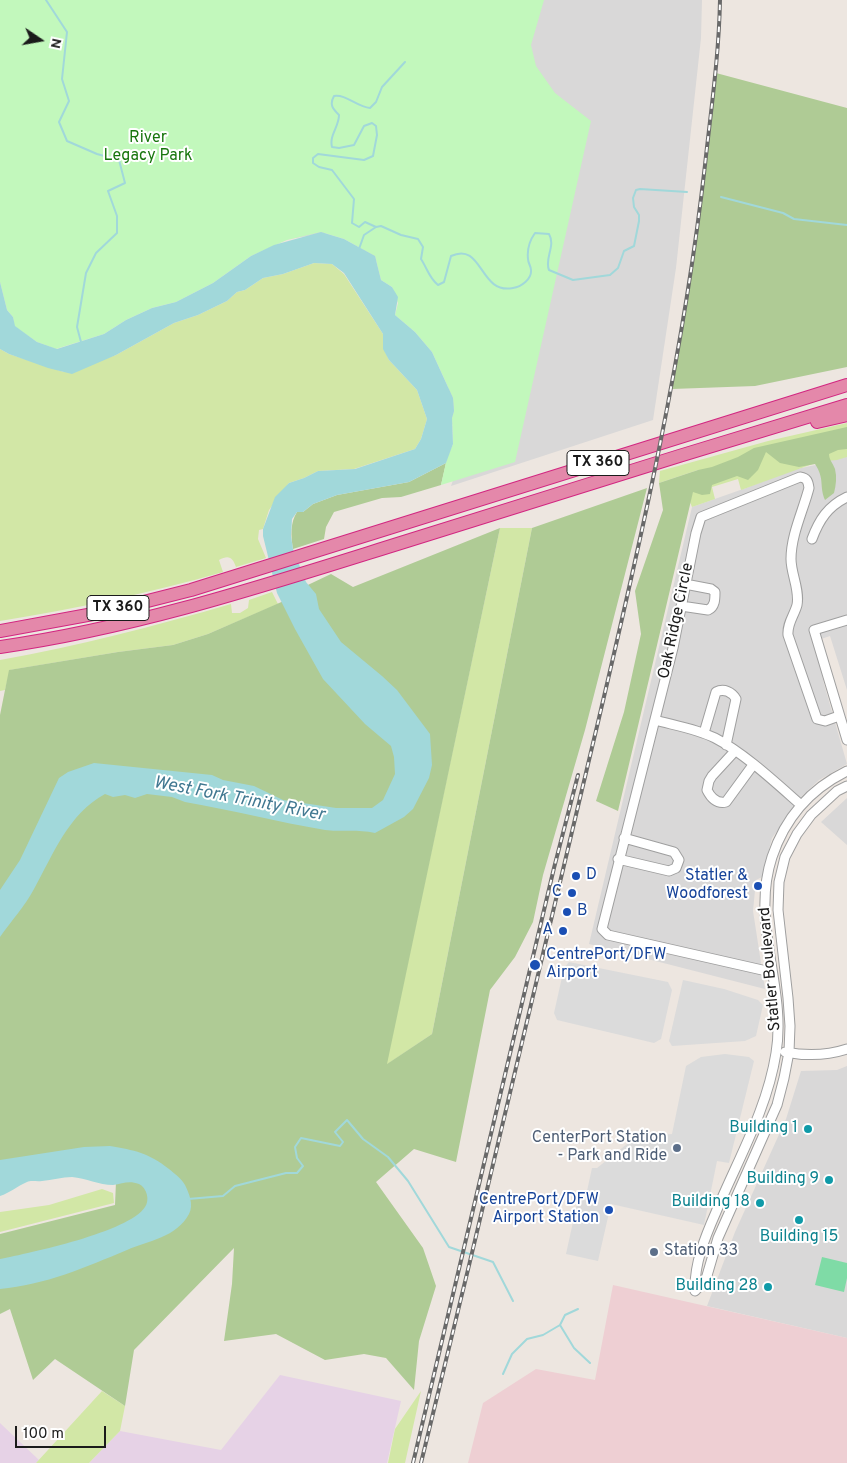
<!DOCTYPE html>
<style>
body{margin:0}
#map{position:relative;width:847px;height:1463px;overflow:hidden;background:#ede6e0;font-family:Overpass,sans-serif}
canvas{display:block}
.north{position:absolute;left:15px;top:15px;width:50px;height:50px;-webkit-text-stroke:4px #fff;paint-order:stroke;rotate:102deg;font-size:14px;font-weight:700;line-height:20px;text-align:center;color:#1b1b1b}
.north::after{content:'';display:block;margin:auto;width:18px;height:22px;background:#1b1b1b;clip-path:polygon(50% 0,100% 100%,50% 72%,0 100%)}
.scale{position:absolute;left:15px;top:1426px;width:91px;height:22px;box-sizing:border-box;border:2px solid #1b1b1b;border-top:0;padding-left:6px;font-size:15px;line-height:18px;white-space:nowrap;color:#1b1b1b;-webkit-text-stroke:4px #fff;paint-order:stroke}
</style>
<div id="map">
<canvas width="847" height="1463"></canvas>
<div class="north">N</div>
<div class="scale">100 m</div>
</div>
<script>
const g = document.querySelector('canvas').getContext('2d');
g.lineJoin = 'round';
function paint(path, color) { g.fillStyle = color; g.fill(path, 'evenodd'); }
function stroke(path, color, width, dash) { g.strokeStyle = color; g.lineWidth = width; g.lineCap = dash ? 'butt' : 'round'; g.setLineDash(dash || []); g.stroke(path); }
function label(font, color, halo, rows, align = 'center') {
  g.font = font + ' Overpass,sans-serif'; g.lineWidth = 4; g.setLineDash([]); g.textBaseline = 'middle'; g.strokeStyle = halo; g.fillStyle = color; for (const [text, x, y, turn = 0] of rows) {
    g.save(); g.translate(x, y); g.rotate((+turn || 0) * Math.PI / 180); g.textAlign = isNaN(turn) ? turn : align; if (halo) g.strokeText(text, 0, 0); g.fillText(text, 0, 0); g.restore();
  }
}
const residential = new Path2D(`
 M0,0H702L701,38L676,268L653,420L451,486L458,466L439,314L340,231L2,284L0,282Z
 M847,451V690L830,636L815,641L824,684L847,764L819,780L802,796L772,838L762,877L756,880L753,911L765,989L589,944L692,507L746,488L792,470L825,463Z
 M847,798V845L821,822Z
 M847,1066V1338L707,1306L735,1232L786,1119L801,1071L837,1070Z`);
const commercial = new Path2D(`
 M613,1285L847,1338V1463H468L483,1403L536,1369L595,1380Z`);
const industrial = new Path2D(`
 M280,1375L401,1401L387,1463H89L120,1431L221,1450Z
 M0,1423L39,1460L36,1463H0Z`);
const grass = new Path2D(`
 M314,263L332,264L344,274L383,334L384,349L389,360L417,390L427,419L421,439L415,449L354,469L318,471L304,478L289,483L269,510L263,529L259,530L258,539L266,558L236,567C233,558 229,554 219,560L223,572C150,593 75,609 0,621V349L9,354L64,372L116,355L174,323L198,315L227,301L237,292L245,290L263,278L283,274Z
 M847,423V457L837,460L818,462L741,490L738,479L712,487L715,499L692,507L690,502L698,470L659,483L660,471L768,441Z
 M500,528H532L432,1034L386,1065Z
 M272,592L278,604L208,634L173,645L118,652L10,670L5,690L0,691V660C78,646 155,626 231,604L232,613H240L248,608L249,600Z
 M102,1189L113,1193L114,1203L0,1232V1212L49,1205Z
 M102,1391L125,1406L120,1431L89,1463H36Z
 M421,1391L405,1463H388L395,1429Z`);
const forest = new Path2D(`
 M716,73L847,108V367L755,386L672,389L691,275Z
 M847,427V449L838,450L829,454C829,460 833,463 835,469C837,477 836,485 834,493L825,500C819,486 825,479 815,464L799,467L780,463L766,452L758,470L748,480L737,476L712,485L710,494L702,495L693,492L618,811L596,801L624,712L641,634L635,591L663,510L659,483L698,470L712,467L738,457L754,448Z
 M446,463L441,485L401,497L382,498L334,512L326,527L324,539L293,549C291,536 290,523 297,512H303L313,504L337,495L409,482Z
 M647,488L585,730L543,875L533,922L515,957L490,990L456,1162L414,1149L376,1182L423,1248L436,1286L419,1341L414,1390L386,1358L364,1354L325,1360L276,1334L224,1341L232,1284L234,1248L134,1350L125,1406L55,1359L33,1380L10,1309L0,1314V1234L115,1205L117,1158L0,1182V715L9,670L118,652L173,645L208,634L286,600L293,592L331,574L353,587L500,528L387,1064L432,1034L532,528Z`);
const park = new Path2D(`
 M0,0H544L531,45L536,66L555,93L591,121L515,462L441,485L447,458L453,444L452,418L454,411L453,398L432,352L415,332L395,315L398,303L392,287L381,280L375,256L344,239L321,232L287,240L251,256L213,283L176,302L152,308L126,320L104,334L56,349L37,342L14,326L13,317L7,310L0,282Z`);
const pitch = new Path2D(`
 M822,1257L847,1263V1278L844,1292L815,1285Z`);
const parking = new Path2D(`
 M569,962L668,982L672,990L661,1039L654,1043L557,1020L554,1013L564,968Z
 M683,980L724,989L758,1000L763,1005L756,1036L745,1041L672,1046L669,1041Z
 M725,1054L749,1057L754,1061L729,1163L717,1161L704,1225L611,1204L598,1261L566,1254L580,1190L587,1191L592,1168H597L637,1136L672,1134L686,1066L701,1057Z`);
const water = new Path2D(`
 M321,232L344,239L375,256L381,280L392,287L398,297L395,315L415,332L432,352L453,398L454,411L452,418L453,444L446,463L409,482L337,495L313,504L303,512H297L292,519L291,536L293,549L306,582L316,594L319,609L341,642L382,676L397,690L430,734L432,765L429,778L413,809L404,817L375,833C358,829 342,832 325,830C278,822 232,810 185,802L172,797L147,794L135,798L125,795L113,797L105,794C68,814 53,855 34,889C25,906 11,921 0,937V890L20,860L59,778L68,772L94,763L212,775L223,780L254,786L283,800L336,808H372L383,800L395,774L394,757L391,746L365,724L323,679L295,629L277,593L263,536V529L275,497L289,483L304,478L318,471L355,469L415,449L421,439L427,419L417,390L389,360L383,349V334L344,273L332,264L314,263L283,274L263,278L245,290L237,292L227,301L198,315L174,323L116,355L72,374L48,368L9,354L0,349V282L7,310L13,317L15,326L37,342L57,349L104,334L126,320L152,308L176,302L213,283L251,256L274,245Z
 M110,1146C134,1150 149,1153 169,1169C175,1174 181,1178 185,1185C189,1193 194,1205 189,1214C177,1237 148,1241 127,1250C86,1267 45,1285 0,1289V1259C30,1253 129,1232 145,1207C150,1200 147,1188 139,1184C128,1180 123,1184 113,1185C99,1185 86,1178 72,1177C62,1177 52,1180 42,1181C37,1182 31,1180 27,1182C17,1186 10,1193 0,1196V1160L84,1147Z`);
const stream = new Path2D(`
 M46,0L67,32L62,79L69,101L59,122L67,141L97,154L119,160L125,183L108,191L117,216V233L96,253L86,273L77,327L81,342
 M721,197L783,213L794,219L847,225
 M376,227L365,222L359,227L352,223L354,199L332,170L319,167L313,163V158L318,154L364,160L373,156L377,135L376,126L372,123L364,126L354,145L339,148L332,147C329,135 339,127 339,115C333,109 329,105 334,96C346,94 357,107 370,108L376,102L382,87L405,62
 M359,249L364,235L376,227L381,226L401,235L418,239L423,247L421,259C427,268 429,278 438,285L444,282L451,256C483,241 479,295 513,288C521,287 532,279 531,270C531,266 528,263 528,259C527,250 530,240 535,233L549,234C556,246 544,259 549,270L573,280L610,275L618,268L624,251L634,246L639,221V215L634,207L633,198L636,190L640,189L687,192
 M188,1199L223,1196L235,1186L286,1173H297L303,1166L297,1158L295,1147L301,1138L340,1146L343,1142L335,1132L347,1120L363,1139L388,1157L408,1181L449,1247L493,1262L513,1301
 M560,1325L574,1348L590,1363
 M503,1374L512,1354L527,1339L543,1335L560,1325L565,1315L578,1309`);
const minor = new Path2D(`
 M812,539C819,520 828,506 847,497
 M681,606L708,610C715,607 715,599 715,592L711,589L685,584
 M847,620L814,630L847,740
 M655,720C673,725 697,729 715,738C744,753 776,783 801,805
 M704,733L716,692C724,688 732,692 736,699L726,745
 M735,751L712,776L709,781L707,790C711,798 717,804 726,802L753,765
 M618,859L669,871L676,868L679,860L674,852L624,838
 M771,972L608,935L602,929L673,648L696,533L701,517L800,477C807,478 808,481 809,488C803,511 791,535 791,559C791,574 800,590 797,605C794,616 787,623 788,635L817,719L825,721L839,716
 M785,1052C806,1056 826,1056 847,1049
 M695,1291C694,1264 705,1237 716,1212C738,1159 767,1110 776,1053C787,988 750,924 772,857C785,818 810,789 847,771
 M695,1291L706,1279L718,1238L777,1105L784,1078L789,1052L790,1026L788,998L778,910L779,882L785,857L797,834L811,815L837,791L847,786`);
const highway = new Path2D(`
 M817,422L847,415
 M0,631L104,612L191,590L847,385
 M0,647C140,627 272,583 407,541C553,495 700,449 847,405`);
const rail = new Path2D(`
 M413,1463L554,868L578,775
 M421,1463C482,1215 540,966 599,718C642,535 684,352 705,165C711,110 719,55 720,0`);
const markers = [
 [576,876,5,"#1a4fb4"],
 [758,886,5,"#1a4fb4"],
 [572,893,5,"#1a4fb4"],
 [567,912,5,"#1a4fb4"],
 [563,931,5,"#1a4fb4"],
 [535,965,6,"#1a4fb4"],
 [808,1129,5,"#0f9aa8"],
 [677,1148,5,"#5c6f8a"],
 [829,1180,5,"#0f9aa8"],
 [760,1203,5,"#0f9aa8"],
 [609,1210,5,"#1a4fb4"],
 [799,1220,5,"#0f9aa8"],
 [654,1252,5,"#5c6f8a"],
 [768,1287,5,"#0f9aa8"]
];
const shields = [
 [598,463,62],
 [118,608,62]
];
const shieldNames = [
 ["TX 360",598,463],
 ["TX 360",118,608]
];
const parkNames = [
 ["River",148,139],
 ["Legacy Park",148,157]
];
const streetNames = [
 ["Oak Ridge Circle",677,621,-78],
 ["Statler Boulevard",771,969,-95]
];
const transitNames = [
 ["D",586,876,"left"],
 ["Statler &",748,877],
 ["Woodforest",748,895],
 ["C",562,893],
 ["B",577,912,"left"],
 ["A",553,931],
 ["CentrePort/DFW",546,956,"left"],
 ["Airport",546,974,"left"],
 ["CentrePort/DFW",599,1201],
 ["Airport Station",599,1219]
];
const cultureNames = [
 ["Building 1",798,1129],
 ["Building 9",819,1180],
 ["Building 18",750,1203],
 ["Building 15",799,1238,"center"],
 ["Building 28",758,1287]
];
const serviceNames = [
 ["CenterPort Station",667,1139],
 ["- Park and Ride",667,1157],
 ["Station 33",664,1252,"left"]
];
const waterNames = [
 ["West Fork Trinity River",239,800,11]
];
paint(residential, '#d9d8d8');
paint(commercial, '#eecfd3');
paint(industrial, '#e6d2e6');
paint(grass, '#d2e7a6');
paint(forest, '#afcb95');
paint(park, '#c2f8bc');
paint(pitch, '#7fdba6');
paint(parking, '#dbdbdb');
paint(water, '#a1d8da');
stroke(stream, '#a1d8da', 2);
stroke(minor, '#9f9f9f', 11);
stroke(highway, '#d22681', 14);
stroke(minor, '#fff', 9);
stroke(highway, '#e488aa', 12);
stroke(rail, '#696969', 4);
stroke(rail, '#fff', 2, [5.5]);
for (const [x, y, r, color] of markers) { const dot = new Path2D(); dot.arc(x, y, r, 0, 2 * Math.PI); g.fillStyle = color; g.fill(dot); stroke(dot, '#fff', 2); }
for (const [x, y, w] of shields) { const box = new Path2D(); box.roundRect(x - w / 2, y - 12.5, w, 25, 4); g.fillStyle = '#fff'; g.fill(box); stroke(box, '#1b1b1b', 1); }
label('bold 15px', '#1b1b1b', null, shieldNames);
label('16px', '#17750d', '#fff', parkNames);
label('16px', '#1b1b1b', '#fff', streetNames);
label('16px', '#164399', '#fff', transitNames, 'right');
label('16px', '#0d838f', '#fff', cultureNames, 'right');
label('16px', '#4e5e75', '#fff', serviceNames, 'right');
label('italic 18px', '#417891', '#fff', waterNames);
</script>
